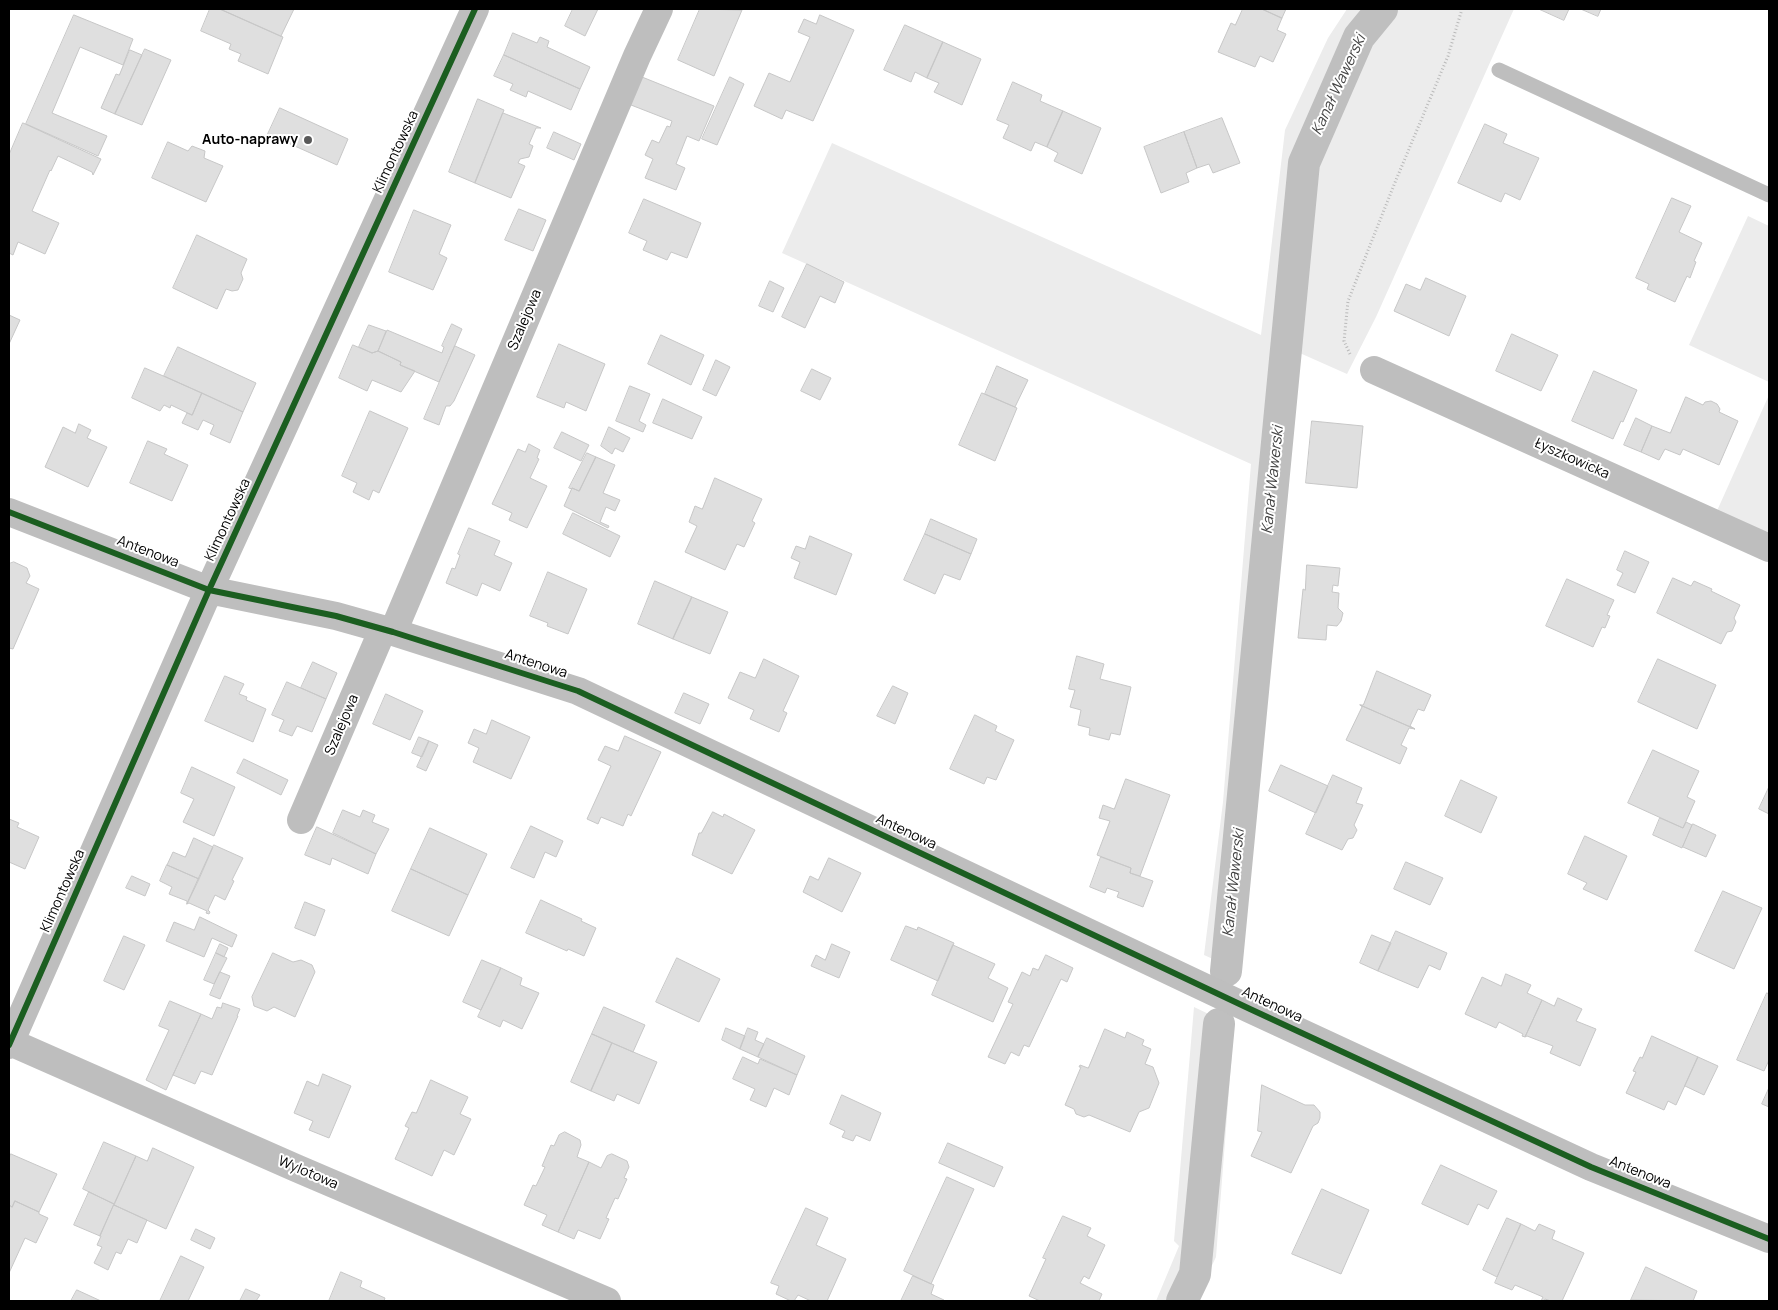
<!DOCTYPE html>
<meta charset="utf-8">
<style>
body{margin:0}
#map{position:relative;width:1778px;height:1310px;overflow:hidden;background:#fff;font-family:Manrope,sans-serif}
canvas{display:block}
.frame{position:absolute;inset:0;border:10px solid #000;pointer-events:none}
</style>
<div id="map">
<canvas width="1778" height="1310"></canvas>
<div class="frame"></div>
</div>
<script>
const g = document.querySelector('canvas').getContext('2d');
g.lineJoin = 'round';
function paint(path, color) { g.fillStyle = color; g.fill(path, 'evenodd'); }
function stroke(path, color, width, dash) { g.strokeStyle = color; g.lineWidth = width; g.lineCap = dash ? 'butt' : 'round'; g.setLineDash(dash || []); g.stroke(path); }
function label(font, color, halo, rows, align = 'center') {
  g.font = font + ' Manrope,sans-serif'; g.lineWidth = 4; g.setLineDash([]); g.textBaseline = 'middle'; g.strokeStyle = halo; g.fillStyle = color; for (const [text, x, y, turn = 0] of rows) {
    g.save(); g.translate(x, y); g.rotate((+turn || 0) * Math.PI / 180); g.textAlign = isNaN(turn) ? turn : align; if (halo) g.strokeText(text, 0, 0); g.fillText(text, 0, 0); g.restore();
  }
}
const green = new Path2D(`
 M1347,9H1514L1376,317L1347,374L1293,350L1235,969L1204,955L1223,802L1251,464L782,253L832,143L1261,335L1285,130L1328,38Z
 M1748,216L1769,226V382L1689,345Z
 M1769,395V537L1716,513Z
 M1194,1007L1234,1026L1216,1257L1195,1301H1156L1179,1246L1174,1241Z`);
const canal = new Path2D(`
 M1226,971L1304,163L1359,37L1382,9
 M1182,1301L1195,1274L1219,1024`);
const building = new Path2D(`
 M210,9H220L283,37L268,74L238,61L241,54L229,49L231,44L201,31Z
 M220,9H294L281,36Z
 M573,9H598L585,36L565,26Z
 M700,9L742,10L714,76L678,60Z
 M1243,9H1262L1282,18L1277,30L1286,34L1273,62L1260,56L1255,67L1218,52L1231,23L1235,25Z
 M1262,9H1286L1282,18Z
 M1539,9H1569L1564,20Z
 M1581,9H1601L1598,16Z
 M74,15L133,39L123,65L80,47L52,113L107,136L98,156L26,124Z
 M820,15L854,30L813,121L786,110L782,119L754,106L769,73L790,82L810,37L798,32L804,19L816,24Z
 M905,25L943,42L927,78L915,72L911,82L884,70Z
 M513,33L537,43L540,37L549,41L547,47L590,67L580,89L504,55Z
 M943,42L981,59L962,105L934,92L939,83L927,78Z
 M145,49L171,60L142,125L115,114Z
 M130,50L142,55L115,114L101,108L116,74L119,75Z
 M504,55L580,89L571,110L528,91L526,97L510,90L513,84L494,76Z
 M642,77L714,106L699,141L687,136L676,164L685,168L676,190L645,178L653,159L645,155L652,140L659,143L667,126L670,127L672,121L631,105Z
 M730,77L744,84L717,145L702,139Z
 M1013,82L1042,95L1040,101L1063,111L1047,147L1035,142L1031,151L1003,138L1009,125L997,120Z
 M478,99L504,110L475,183L449,172Z
 M280,108L348,139L337,165L268,134Z
 M1063,111L1101,128L1082,174L1054,161L1058,153L1047,147Z
 M503,113L541,128H536L529,144L533,146L529,157L520,159L518,163L525,166L511,198L475,183Z
 M1222,118L1240,163L1213,173L1209,164L1197,168L1184,132Z
 M23,123L101,159L93,175L92,172L58,156L51,171L50,170L32,211L59,223L45,254L18,242L13,255L9,253V155Z
 M1485,124L1507,134L1503,143L1539,158L1520,200L1505,193L1501,202L1458,183Z
 M554,132L581,144L574,160L547,148Z
 M1184,132L1197,168L1186,173L1189,182L1161,193L1144,147Z
 M168,142L188,151L192,146L205,151L204,158L223,166L206,202L152,178Z
 M1672,198L1691,206L1679,232L1702,243L1694,261L1696,262L1690,278L1687,276L1675,302L1647,289L1649,284L1636,278Z
 M644,199L701,223L687,258L671,252L667,260L643,250L647,241L629,233Z
 M519,209L546,220L533,251L505,240Z
 M414,210L451,225L439,254L447,258L433,290L389,272Z
 M197,235L247,259L241,273L243,279L238,290L232,291L226,289L217,309L173,288Z
 M807,264L844,282L835,303L820,296L805,328L782,317Z
 M1426,278L1466,296L1449,336L1394,311L1406,284L1420,290Z
 M770,281L784,288L773,312L759,306Z
 M9,315L20,320L9,344Z
 M452,324L462,329L439,382L400,365L401,362L378,351L387,330L442,353L444,347L442,346Z
 M369,325L386,331L378,351L372,353L359,347Z
 M1512,334L1558,355L1541,391L1496,371Z
 M661,335L704,355L691,385L648,364Z
 M559,344L605,364L586,411L566,402L564,408L537,397Z
 M353,345L372,353L378,351L401,362L400,365L415,371L401,392L372,380L367,391L339,378Z
 M455,346L475,355L454,401L450,406H446L439,425L424,419Z
 M178,347L256,383L243,412L164,376Z
 M716,360L730,367L716,396L703,390Z
 M997,366L1028,380L1015,407L985,394Z
 M145,368L202,393L192,415L171,405L170,408L164,405L160,411L132,398Z
 M812,369L831,378L820,400L801,391Z
 M1594,371L1637,390L1623,422L1621,421L1613,439L1572,421Z
 M630,386L650,394L639,421L646,425L643,432L616,421Z
 M202,393L243,412L230,443L210,434L214,425L203,420L198,430L182,423L187,413L192,415Z
 M982,393L1017,408L995,461L959,445Z
 M1686,397L1703,405L1705,402L1711,401L1717,404L1720,409L1719,412L1738,421L1719,465L1683,449L1680,455L1665,449L1659,460L1641,452L1652,426L1670,433Z
 M663,399L702,417L692,439L653,423Z
 M370,411L408,428L379,493L373,490L369,500L353,492L357,483L342,476Z
 M1636,418L1652,426L1641,452L1624,445Z
 M1312,421L1363,426L1357,488L1306,483Z
 M79,424L91,430L87,438L107,447L88,487L45,467L63,427L75,433Z
 M609,427L630,438L623,452L615,448L612,454L601,446Z
 M562,432L589,445L581,461L554,448Z
 M148,441L167,449L164,454L188,465L172,501L130,483Z
 M529,444L540,450L537,458L539,459L530,478L547,486L527,528L509,520L512,513L492,504L518,449L525,452Z
 M587,453L596,457L579,491L572,488V489L569,488Z
 M596,457L615,465L603,493L620,500L615,511L606,507L600,522L609,526L608,528L564,506L572,488L579,491Z
 M715,478L762,499L752,521L755,523L744,547L737,544L725,570L685,552L697,526L689,522L695,506L702,509Z
 M573,513L620,536L610,557L563,534Z
 M931,519L977,539L971,554L925,534Z
 M469,528L500,541L494,555L512,563L500,591L482,583L477,596L446,583L452,568L455,569L460,555L458,554Z
 M925,534L971,554L960,580L944,574L935,594L904,580Z
 M810,536L852,554L836,595L794,578L800,562L791,558L796,546L805,549Z
 M1625,551L1649,562L1635,593L1617,585L1623,573L1617,570Z
 M14,562L27,568L30,576L26,583L39,589L13,649L9,648V564Z
 M1307,565L1340,568L1338,586L1333,585L1332,592L1339,593L1338,608L1343,613L1341,621L1337,626L1327,625L1326,640L1298,638L1303,589L1305,590Z
 M548,572L587,589L568,634L547,626L548,623L530,616Z
 M1673,578L1691,586L1694,581L1712,589L1711,591L1740,605L1734,618L1736,622L1732,631L1727,632L1721,644L1657,613Z
 M1567,579L1614,600L1607,615L1610,616L1605,628L1602,627L1593,647L1546,626Z
 M655,581L692,597L673,639L638,624Z
 M692,597L728,612L710,654L673,639Z
 M1077,656L1104,664L1100,679L1131,687L1120,735L1111,733L1109,740L1089,735L1090,728L1078,725L1081,710L1070,707L1075,690L1069,689Z
 M764,659L799,676L783,711L787,713L779,732L750,719L754,710L728,698L740,672L755,678Z
 M1658,659L1716,685L1697,729L1638,702Z
 M313,662L337,673L326,699L301,688Z
 M1377,671L1431,695L1424,711L1418,709L1410,726L1415,729L1360,705H1363Z
 M225,676L244,684L239,694L247,697L246,700L266,709L253,742L205,721Z
 M287,682L326,699L312,732L297,726L292,736L279,731L284,720L272,715Z
 M893,686L908,693L895,724L877,716Z
 M684,693L709,704L700,724L675,713Z
 M386,694L423,711L410,740L373,724Z
 M1360,705L1415,729L1409,728L1401,745L1407,748L1400,764L1346,740L1362,707Z
 M975,715L997,726L995,731L1014,740L996,780L987,777L984,784L950,769Z
 M492,720L530,737L511,779L473,762L479,748L468,743L474,729L486,734Z
 M625,736L661,752L631,816L628,814L623,826L601,817L598,824L587,819L611,766L598,760L605,746L618,751Z
 M419,737L429,741L422,757L412,753Z
 M429,741L438,745L426,771L417,767Z
 M1653,750L1699,771L1687,797L1695,801L1683,828L1628,803Z
 M244,759L288,780L281,795L237,773Z
 M1281,765L1328,786L1316,813L1269,791Z
 M192,767L235,787L214,836L183,822L194,799L181,793Z
 M1333,775L1362,788L1356,803L1363,805L1354,825L1357,830L1353,838L1348,839L1342,850L1306,834Z
 M1126,779L1170,795L1140,876L1130,873L1131,868L1097,855L1110,821L1099,818L1103,805L1114,809Z
 M1461,780L1497,797L1481,833L1445,816Z
 M1769,787V814L1759,809Z
 M343,810L360,817L363,810L375,815L372,822L389,829L376,854L333,833Z
 M713,812L723,817L724,814L755,830L732,874L692,855L699,833H701Z
 M1660,818L1683,828L1686,822L1692,825L1682,848L1653,835Z
 M9,819L19,823L17,827L39,837L25,869L9,862Z
 M1693,824L1716,835L1706,857L1683,847Z
 M531,826L563,841L556,857L545,852L534,878L511,868Z
 M317,827L376,854L368,874L332,858L330,865L305,855Z
 M430,828L487,854L468,895L411,869Z
 M1585,836L1627,856L1607,900L1583,889L1587,883L1568,874Z
 M194,838L213,847L199,879L167,865L173,852L185,857Z
 M214,845L243,858L232,880L234,881L225,900L215,895L208,910L210,912L209,914L206,913L207,911L189,903L187,904Z
 M1101,857L1131,868L1130,873L1153,881L1143,907L1117,897L1119,892L1107,888L1105,893L1090,887Z
 M829,858L861,873L842,912L803,892L810,876L818,880Z
 M1406,862L1443,878L1430,905L1394,889Z
 M167,865L199,879L187,904V901L169,894L172,887L160,881Z
 M411,869L468,895L449,936L392,911Z
 M132,876L150,884L145,896L126,888Z
 M1723,891L1762,908L1734,969L1695,951Z
 M541,900L582,919L581,921L596,928L584,956L568,949L567,951L526,933Z
 M305,902L325,910L315,936L295,928Z
 M200,917L237,935L232,947L212,938L204,957L166,941L174,922L194,930Z
 M906,926L917,930L918,927L954,943L938,981L891,960Z
 M1396,931L1447,953L1440,970L1429,965L1418,988L1378,971Z
 M1372,935L1391,943L1378,971L1360,963Z
 M124,936L145,945L124,990L104,981Z
 M220,944L228,948L224,957L216,953Z
 M832,944L850,952L839,978L811,966L816,955L825,960Z
 M953,945L995,964L988,978L1008,988L993,1022L932,995Z
 M216,953L227,958L214,984L204,980Z
 M273,953L293,962L301,960L312,965L315,972L295,1017L274,1007L267,1011L254,1006L252,997Z
 M1046,955L1073,968L1067,982L1061,979L1029,1047L1024,1045L1019,1056L1011,1052L1005,1064L988,1057L1013,1004L1008,1002L1022,972L1030,976L1033,968L1038,970Z
 M677,958L720,979L699,1022L656,1002Z
 M482,960L501,968L481,1010L463,1002Z
 M501,968L522,978L520,985L539,993L522,1029L503,1020L500,1027L478,1017Z
 M220,972L230,976L220,999L210,995Z
 M1506,974L1531,985L1527,993L1542,1000L1525,1037L1522,1036L1523,1034L1499,1022L1496,1028L1465,1014L1482,977L1501,986Z
 M1767,993L1769,994V1060L1764,1071L1737,1060Z
 M1558,998L1582,1009L1576,1021L1596,1029L1580,1066L1550,1053L1553,1046L1527,1036L1525,1037L1542,1000L1554,1006Z
 M170,1001L201,1014L166,1090L146,1080L169,1030L159,1026Z
 M223,1003L240,1009L237,1016H238L212,1075L201,1071L195,1084L173,1075L201,1014L212,1019L217,1007L221,1008Z
 M604,1007L645,1025L633,1052L592,1034Z
 M726,1028L745,1036L740,1049L722,1040Z
 M748,1028L758,1032L755,1040L764,1044L758,1057L740,1049Z
 M1105,1029L1125,1038L1127,1032L1144,1040L1142,1045L1151,1049L1145,1064L1153,1067L1159,1083L1149,1108L1139,1112L1130,1132L1089,1115L1084,1117L1076,1114L1074,1109L1065,1105L1081,1067H1079L1080,1065L1088,1068Z
 M592,1034L612,1043L591,1091L571,1082Z
 M1652,1036L1698,1057L1676,1105L1668,1101L1664,1110L1626,1093L1636,1072L1633,1071L1640,1057L1642,1058Z
 M767,1038L805,1056L797,1075L758,1057Z
 M612,1043L657,1062L639,1104L617,1094L614,1101L591,1091Z
 M743,1057L758,1064L760,1059L797,1075L789,1095L774,1088L766,1107L750,1100L755,1089L733,1079Z
 M1698,1057L1718,1066L1704,1095L1685,1086Z
 M323,1074L351,1086L329,1138L309,1130L313,1121L294,1113L307,1081L318,1086Z
 M431,1080L468,1097L460,1114L471,1119L454,1155L444,1150L432,1176L395,1159L409,1128L405,1126L412,1112L416,1113Z
 M1262,1085L1305,1105H1314L1320,1112V1118L1318,1123L1313,1126L1291,1173L1251,1156L1262,1132L1258,1131Z
 M1769,1088V1107L1762,1104Z
 M842,1095L881,1113L870,1141L856,1135L853,1141L842,1137L845,1131L830,1124Z
 M565,1132L580,1140L581,1145L577,1157L589,1162L558,1232L542,1225L547,1215L524,1205L533,1185L536,1186L545,1167L542,1166L551,1145L554,1146L559,1135Z
 M104,1142L136,1156L114,1204L83,1189Z
 M948,1143L1003,1167L994,1187L939,1163Z
 M153,1148L194,1167L166,1229L114,1205L136,1156L147,1161Z
 M11,1154L57,1174L39,1212L15,1201L12,1207L9,1205V1159Z
 M612,1154L627,1161L629,1167L624,1178L627,1179L618,1199L615,1198L606,1218L609,1219L600,1239L578,1230L574,1239L558,1232L589,1162L601,1168L607,1156Z
 M1441,1165L1497,1191L1488,1209L1478,1204L1468,1225L1422,1204Z
 M947,1177L974,1189L931,1284L904,1271Z
 M1322,1189L1369,1210L1341,1274L1292,1254Z
 M89,1192L114,1204L100,1236L74,1225Z
 M15,1201L39,1212V1214L48,1218L36,1243L25,1238L9,1273V1205L12,1207Z
 M114,1205L147,1220L137,1243L128,1239L121,1254L116,1252L108,1270L94,1263L102,1247L97,1245L101,1236H100Z
 M806,1208L828,1218L816,1245L846,1259L827,1301H811L798,1295L794,1301H791L776,1294L779,1286L771,1283Z
 M1063,1216L1091,1228L1087,1236L1105,1245L1089,1279L1084,1276L1080,1283L1102,1294L1099,1301H1040L1029,1296L1046,1259L1043,1258Z
 M1507,1218L1521,1224L1497,1277L1483,1270Z
 M1521,1224L1535,1231L1539,1224L1555,1231L1552,1239L1584,1253L1562,1301H1551L1545,1299L1544,1301H1541L1543,1297L1515,1285L1512,1290L1495,1283Z
 M196,1229L215,1238L210,1249L191,1240Z
 M181,1256L204,1267L188,1301H160Z
 M1646,1267L1697,1291L1693,1301L1631,1300Z
 M341,1272L362,1281L360,1287L385,1298L384,1301H329Z
 M913,1276L934,1285L931,1294L944,1300L943,1301H901Z
 M246,1289L260,1295L256,1301H240Z
 M77,1290L101,1301H71Z`);
const path = new Path2D(`
 M1350,354L1344,341L1348,301L1396,180L1448,56L1462,9`);
const service = new Path2D(`
 M1499,70L1769,195`);
const minor = new Path2D(`
 M1374,370L1769,548
 M9,512L209,590L336,616L393,632L578,691L1250,1009L1591,1167L1769,1239
 M393,632L637,56L659,9
 M301,820L383,629
 M10,1042L296,1168L607,1301
 M9,1045L209,590L475,9`);
const cycleway = new Path2D(`
 M9,512L209,590L336,616L393,632L578,691L1250,1009L1591,1167L1769,1239
 M9,1045L209,590L475,9`);
const markers = [
 [308,140,5,"#595959"]
];
const poiNames = [
 ["Auto-naprawy",298,140]
];
const streetNames = [
 ["Klimontowska",396,152,-65],
 ["Szalejowa",525,320,-67],
 ["Łyszkowicka",1572,459,24],
 ["Klimontowska",228,520,-65],
 ["Antenowa",148,552,21],
 ["Antenowa",536,664,18],
 ["Szalejowa",342,725,-67],
 ["Antenowa",906,832,25],
 ["Klimontowska",63,891,-66],
 ["Antenowa",1272,1005,25],
 ["Wylotowa",308,1173,23],
 ["Antenowa",1640,1173,22]
];
const waterNames = [
 ["Kanał Wawerski",1339,85,-65],
 ["Kanał Wawerski",1273,480,-84],
 ["Kanał Wawerski",1234,883,-84]
];
paint(green, '#ececec');
stroke(canal, '#bfbfbf', 32);
paint(building, '#dfdfdf');
stroke(building, '#c7c7c7', 1);
stroke(path, '#b9b9b9', 3, [1, 2.5]);
stroke(service, '#bebebe', 15);
stroke(minor, '#bebebe', 28);
stroke(cycleway, '#1b5e20', 6);
for (const [x, y, r, color] of markers) { const dot = new Path2D(); dot.arc(x, y, r, 0, 2 * Math.PI); g.fillStyle = color; g.fill(dot); stroke(dot, '#fff', 2); }
label('bold 14px', '#000', '#fff', poiNames, 'right');
label('14px', '#000', '#fff', streetNames);
label('italic 15px', '#444', '#fff', waterNames);
</script>
